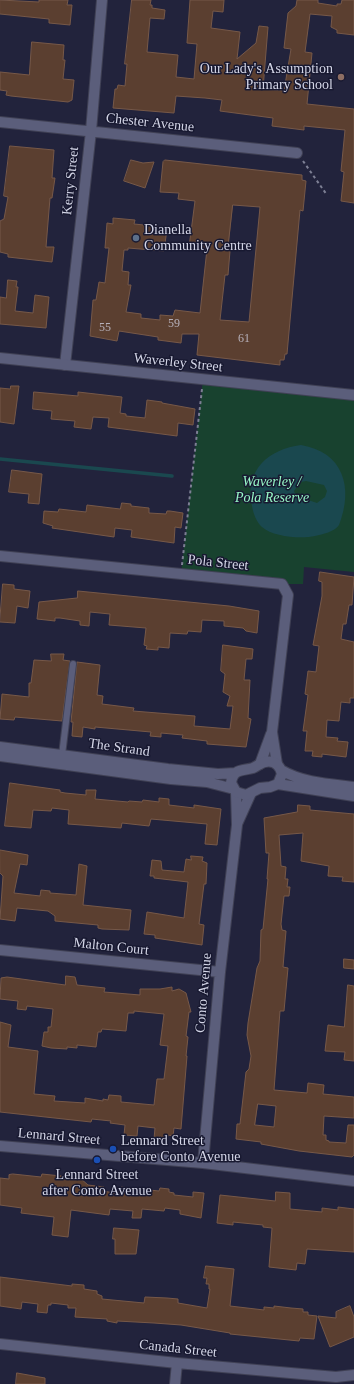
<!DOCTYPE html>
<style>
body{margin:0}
canvas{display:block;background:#22233c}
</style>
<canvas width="354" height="1384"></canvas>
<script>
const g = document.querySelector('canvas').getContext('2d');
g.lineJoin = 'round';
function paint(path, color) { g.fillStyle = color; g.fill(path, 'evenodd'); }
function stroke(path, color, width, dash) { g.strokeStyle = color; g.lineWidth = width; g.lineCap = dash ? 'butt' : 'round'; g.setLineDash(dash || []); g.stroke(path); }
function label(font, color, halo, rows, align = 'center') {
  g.font = font + ' "Times New Roman",serif'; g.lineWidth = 3; g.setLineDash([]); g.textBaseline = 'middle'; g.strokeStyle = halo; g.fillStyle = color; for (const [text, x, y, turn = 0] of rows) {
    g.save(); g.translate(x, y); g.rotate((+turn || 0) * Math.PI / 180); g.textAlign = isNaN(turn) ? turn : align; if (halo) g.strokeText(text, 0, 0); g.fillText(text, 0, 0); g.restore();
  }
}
const green = new Path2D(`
 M203,379L354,395V572L304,567L303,584H282L181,574Z`);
const water = new Path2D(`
 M301,445C343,452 354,487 339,525C334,532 323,534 315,536C301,539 273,537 262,527C257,523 253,513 252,506C244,470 269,449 301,445ZM306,481L324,485L327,491L325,497L317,503L296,496L294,491L300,482Z`);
const stream = new Path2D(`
 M0,459L172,476`);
const building = new Path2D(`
 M0,0L39,2V0H68L67,5H72L70,25L49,23V19L0,14Z
 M132,0H151L150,5H152V8L165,10L164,19L150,18L147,52L178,55L176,77L194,79L197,44L187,43L190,0H224L223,12L213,11L211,28L240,32L237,59L256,43L259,26L268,27L263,89L284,91L291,49L284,48L288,13L296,6L297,0H318V3L337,6V4H341L342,0H354V35L337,33V30L331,27L332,16L310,14L305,52L312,53L307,104L354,109V203L341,201L344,172L341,171L345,130L304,126V130L272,126L273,118L220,111L222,100L205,98L176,96L174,113L113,108L115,89H117L118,85L125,86L127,64H125Z
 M32,42L64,45L63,60H65L63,79L74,80L72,100L68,102L11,96L6,95L7,91L0,90V72L29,75Z
 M10,146L54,150L52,178H55L52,198H50L46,247H54L52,262L8,257V254L0,252V221L4,219L8,197L4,196Z
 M131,160L143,163L154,162L145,188L124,181Z
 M165,160L302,175V180L306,181L303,211L300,210L287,354H285L284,360H280V365L197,355L199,334H182L181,343L158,340V337L119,331L117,341L90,336L93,300H96L99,282L105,283L109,248H105L107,223L113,224V218L135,220L134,224L164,227L167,229L164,251L128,248V250H124L122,271L129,272L128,285H131L126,312L141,314V318L160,320V315L173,316L175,310L200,313L207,249L189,247L195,201L178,199L179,193L160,192L163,162ZM233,205L260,207L249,322L220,320L225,275H228L230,251L228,250Z
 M8,280L17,281L16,287H18L15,311L33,313L35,295L49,297L46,328L0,324V297L6,298Z
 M11,386H19L14,424L0,422V388L10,389Z
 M34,392L78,396V392L122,397L120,413L126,414V416L145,418L147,400L162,402V403L195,409L193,425L178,423L177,436L108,427L109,418L93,417L91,429L74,427L75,421L51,419L52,411L33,409Z
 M12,470L42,474L39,504L28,503L29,494L9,492Z
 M122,503L131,504V506L149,508V513L166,514L167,511H170L183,513L181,528L175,527L174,543L131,537L132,530L115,528L114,537L52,528L53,526L43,523L44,511L58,512L59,509L86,512L87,505L120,509Z
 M320,572L354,577L352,605H349L346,624H343L341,639L354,642V698H350V703L341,702L339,721L327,720L326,737L338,738L337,741L348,742L346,757L322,754V757L312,756L313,751H305L307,731H303L308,695L305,694L308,671L316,672L319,646L313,645L322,596V582L319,581Z
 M3,584L14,585V589L30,591L28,608L17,606L15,623L0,622Z
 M78,591L229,606L259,611L257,633L246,631L243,628L224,626V621L202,620L201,632L188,631L187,634L170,633L169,648L158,647V650L146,649L147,646L144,645L146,628L109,625L110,614L90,612L89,626L80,625V621L60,618H55V621L37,619L39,602L77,598Z
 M223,645L253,649L252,659H246L244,680H250L248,718L251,719L246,747L207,744V741L182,738L183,735L161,733V737L150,736L151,732L95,727V729L83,727L82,737L72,736L73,722H71L77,662L100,665L97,695L103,696L102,704L134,708L133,711L195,716L194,726L230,729L233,706H227L230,696L223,692L225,674L221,671Z
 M51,654H64L63,660L70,661L62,721L15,717L14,720L0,719L2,694L29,697V683H31L34,660L51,661Z
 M10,783L60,790V792L65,793L86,795V790H96L95,799L128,802L129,801L142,802L143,800L159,802V798L169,799V805L194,808V805L221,809L217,845L205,844L207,824L151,819L149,826L122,823L121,828L68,824L69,810L52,808L51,811L33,810L31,828L5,826Z
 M298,805L310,806V810L354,814V882L342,881L343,877L328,876L329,866L301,861L303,833L279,835L281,866L286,867L285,879H288L287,887H290L289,896H284L281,924L282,930L286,931L283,967L288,968L284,1011H280L274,1090L307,1093L308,1083L324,1085L323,1094L354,1097V1118L324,1116L323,1135H326V1140L329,1141V1142L346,1143L348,1125H354V1155L352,1157L299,1151L261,1144V1142L236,1139L237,1124H240L246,1072L249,1069L251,1056L247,1035L248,1023L257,968L260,961L261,930L263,929L268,879H267L269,853H266L264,818L297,812ZM258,1104L276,1106L274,1127L255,1125Z
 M0,850L28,855L27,865L20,864L14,893L40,896L41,890L50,891V893L76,895L79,864L87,866L83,905L131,910L129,930L102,929L98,928V925L55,921V916L48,911L17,908L15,921L0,919L3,876L0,873Z
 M191,856L203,857L202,861L207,863L206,884H204L199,924L204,925L202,945L155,938V935L144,934L147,912L184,918L188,882L154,878V876H150L152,860L161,861L162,870L184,872L186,859L191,860Z
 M344,959L354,960V969L344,968Z
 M66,976L75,977L77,985L105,988L104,992L140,995V989H160L172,987V991L179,989L186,993L191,1012H189L186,1036L188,1037L186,1056H187L181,1129L174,1128L173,1136L168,1135L167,1140L154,1139L155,1128L138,1126L137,1136L124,1135L125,1125L110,1123L111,1121L92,1119L91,1122L0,1112V1022L11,1025L8,1047L38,1051L34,1094L55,1096L54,1101L85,1103V1098L103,1101V1099L108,1100L109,1095L121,1096V1102L154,1105L157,1079H164L168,1046L160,1045L164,1014L134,1011V1013H128L126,1031L102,1029L101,1032H98L96,1047L77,1045V1048L67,1047V1049L51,1048L42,1046L44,1032H48V1027H51L53,1009L27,1006L26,1010L17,1009L18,1001L0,999L1,978L7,977L65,985Z
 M348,985L354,986V1061L344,1060L345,1052L325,1051L328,1025L344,1027Z
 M13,1174L41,1177L42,1174L80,1178L88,1185L104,1187L103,1191L120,1194L121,1187L159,1191L160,1188L169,1189V1192L174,1193V1195L193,1197V1192L204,1193L201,1218L180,1214V1210L165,1208L164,1211L142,1209L141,1218H132L133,1211L110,1209L109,1215L71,1210L68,1237L52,1235L54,1217L21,1213L22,1208L0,1205V1178L9,1179V1175Z
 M276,1192L290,1193V1209L322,1212V1208L338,1210V1207L354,1209V1252L307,1249L305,1264L297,1263L296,1270L269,1267L272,1228L263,1227V1225L233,1222V1225L217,1223L220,1195L275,1201Z
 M114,1228L139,1230L136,1254H115V1239H113Z
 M206,1266L234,1269L230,1306L264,1310V1307L274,1308V1306L291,1308L303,1309V1312H308V1315L317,1316L314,1339L300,1338L299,1341L230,1334V1333L181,1325L154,1323L117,1321V1323L107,1321V1319L75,1317L76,1308H68V1305L51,1303V1305H48L47,1313L37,1312L38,1304L22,1302L21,1309L0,1306V1277L72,1286V1284L84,1285V1289L97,1291V1294L102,1296V1299L144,1303L145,1297L167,1298L178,1299V1303L207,1308L210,1289H209V1284H206L207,1278H204Z
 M350,1306L354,1317V1337L330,1347L318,1316L336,1318V1312Z
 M17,1373L45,1378V1384H16Z`);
const path = new Path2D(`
 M303,161L327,195
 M182,565L202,389`);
const lane = new Path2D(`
 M62,755L73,664`);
const street = new Path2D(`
 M0,122L297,153
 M65,365L91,131L102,0
 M0,556L282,584L288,595L272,732L277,764
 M260,764L271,734
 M237,824L251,793
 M0,950L220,972
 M0,1146L203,1163L354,1181
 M203,1163L220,972L237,825L236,792
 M0,1344L177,1363L336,1377L354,1375
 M175,1384L177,1363`);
const secondary = new Path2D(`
 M0,358L354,395
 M0,747L168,769L218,774L235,773
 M0,756L171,779L207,782L234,789
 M265,762C274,760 280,765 282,774L278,784L270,787L260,788L246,795L236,792L231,783C233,768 243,771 253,768C257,766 261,763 265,762Z
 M281,770C303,783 329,784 354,787
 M278,784L354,796`);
const markers = [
 [341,77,4,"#8d6e63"],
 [136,238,4,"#5c6f8a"],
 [113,1149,4,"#1a4fb4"],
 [97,1160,4,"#1a4fb4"]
];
const numberNames = [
 ["59",174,324],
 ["55",105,328],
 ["61",244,339]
];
const poiNames = [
 ["Our Lady's Assumption",333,69,"right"],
 ["Primary School",333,85,"right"],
 ["Dianella",144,230],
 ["Community Centre",144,246],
 ["Lennard Street",121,1141],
 ["before Conto Avenue",121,1157],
 ["Lennard Street",97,1175,"center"],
 ["after Conto Avenue",97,1191,"center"]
];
const streetNames = [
 ["Chester Avenue",150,123,6],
 ["Kerry Street",71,181,-84],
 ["Waverley Street",178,363,6],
 ["Pola Street",218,563,6],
 ["The Strand",119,748,8],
 ["Malton Court",111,947,6],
 ["Conto Avenue",204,993,-85],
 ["Lennard Street",59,1137,5],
 ["Canada Street",178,1349,6]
];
const parkNames = [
 ["Waverley /",272,482],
 ["Pola Reserve",272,498]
];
paint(green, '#18422f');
paint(water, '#1a484f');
stroke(stream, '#1a484f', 3.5);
paint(building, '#5b3f30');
stroke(building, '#765848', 1);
stroke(lane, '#404155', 8);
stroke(street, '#404155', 12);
stroke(secondary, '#404155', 12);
stroke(path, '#7d7f94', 2, [3, 3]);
stroke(lane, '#5b5e7b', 6);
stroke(street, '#5b5e7b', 10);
stroke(secondary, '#5b5e7b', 10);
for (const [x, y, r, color] of markers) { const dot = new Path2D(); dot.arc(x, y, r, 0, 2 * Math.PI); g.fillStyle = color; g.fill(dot); stroke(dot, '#181931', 1.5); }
label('12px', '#b6b0b9', null, numberNames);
label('14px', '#d4d6e7', '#181931', poiNames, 'left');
label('14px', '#d4d6e7', '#181931', streetNames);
label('italic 14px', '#97f8c7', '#181931', parkNames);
</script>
